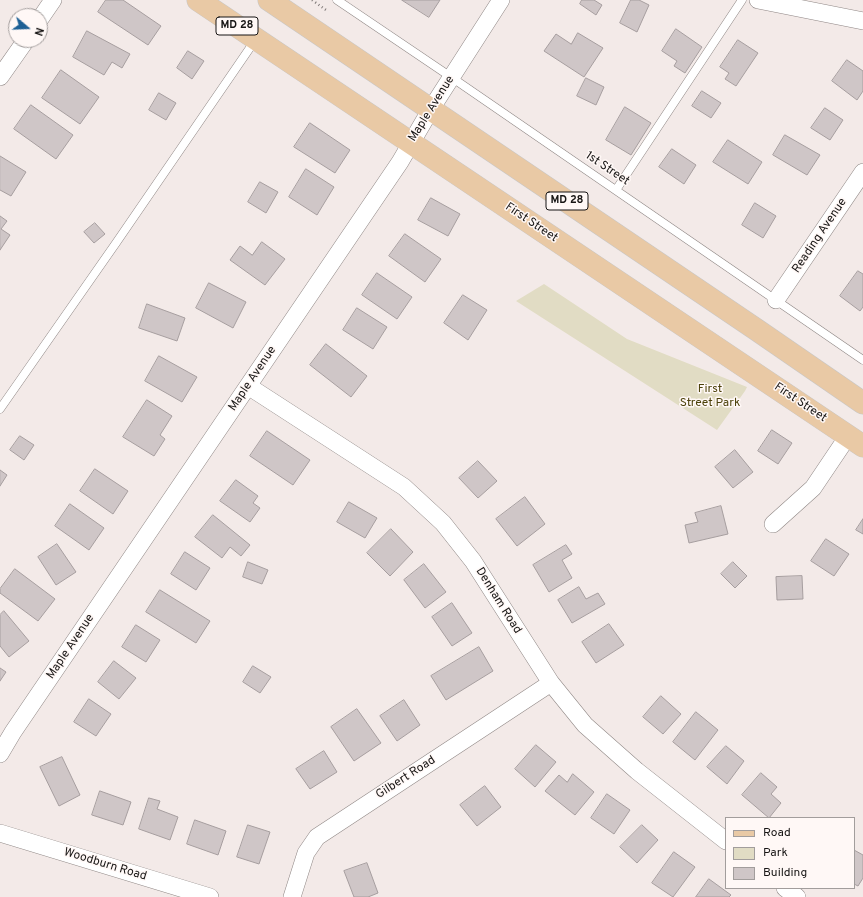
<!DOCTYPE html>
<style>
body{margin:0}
#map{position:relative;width:863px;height:897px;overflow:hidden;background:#f3eae8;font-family:Overpass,sans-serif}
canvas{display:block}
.legend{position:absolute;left:725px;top:817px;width:130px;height:72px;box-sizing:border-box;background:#fff8f6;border:1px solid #a29d9c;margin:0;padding:5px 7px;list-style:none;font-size:12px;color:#171514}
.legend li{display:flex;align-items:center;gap:8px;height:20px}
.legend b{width:20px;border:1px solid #a29d9c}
.north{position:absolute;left:8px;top:8px;width:40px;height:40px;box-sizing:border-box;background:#fff8f6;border:1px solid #a29d9c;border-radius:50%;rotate:109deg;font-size:11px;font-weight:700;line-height:16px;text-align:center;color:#171514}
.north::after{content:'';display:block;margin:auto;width:14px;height:18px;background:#1d6095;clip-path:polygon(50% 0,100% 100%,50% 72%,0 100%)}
</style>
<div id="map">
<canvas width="863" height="897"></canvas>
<ul class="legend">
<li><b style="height:5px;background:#e9c9a5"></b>Road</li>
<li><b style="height:11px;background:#e1dcc4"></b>Park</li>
<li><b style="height:11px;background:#cfc6c7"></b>Building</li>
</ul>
<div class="north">N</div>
</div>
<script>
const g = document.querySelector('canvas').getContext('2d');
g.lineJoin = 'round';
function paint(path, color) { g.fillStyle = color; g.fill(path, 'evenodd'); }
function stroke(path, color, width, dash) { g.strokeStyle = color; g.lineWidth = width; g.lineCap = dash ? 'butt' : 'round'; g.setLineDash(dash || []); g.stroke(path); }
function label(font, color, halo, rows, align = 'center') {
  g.font = font + ' Overpass,sans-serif'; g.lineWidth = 3; g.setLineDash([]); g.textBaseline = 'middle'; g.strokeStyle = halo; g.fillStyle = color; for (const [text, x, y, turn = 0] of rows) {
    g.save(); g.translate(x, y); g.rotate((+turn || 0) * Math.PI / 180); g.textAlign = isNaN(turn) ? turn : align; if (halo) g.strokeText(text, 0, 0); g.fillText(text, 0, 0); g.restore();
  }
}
const green = new Path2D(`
 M544,284L627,339L747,387L745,391L717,430L516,301Z`);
const building = new Path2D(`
 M106,0H123L161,26L148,45L98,12Z
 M402,0H440L429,17Z
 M582,0H594L602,5L596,15L580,4Z
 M631,0H639L649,5L637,32L620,23Z
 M676,29L702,47L685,73L674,66L677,61L662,51Z
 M87,31L130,54L122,68L112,62L104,75L73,57Z
 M578,33L603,48L584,77L544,51L556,34L571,44Z
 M738,40L758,53L736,86L725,79L729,73L720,67Z
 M188,51L204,61L192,79L177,68Z
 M847,60L863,71V91L857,100L832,81Z
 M61,70L99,97L80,124L42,98Z
 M586,78L604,87L596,105L577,96Z
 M702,91L721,103L711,118L692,106Z
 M159,93L176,103L166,120L149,110Z
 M31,105L73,135L56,159L14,129Z
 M625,107L651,123L631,155L606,140Z
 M825,108L843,120L830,140L811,128Z
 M310,123L350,150L335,173L294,147Z
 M785,135L820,155L807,175L773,155Z
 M728,140L762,162L748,184L713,162Z
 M672,149L696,165L684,184L659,167Z
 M0,156L26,172L11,196L0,190Z
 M306,169L334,187L317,215L289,197Z
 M260,182L278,192L266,213L248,202Z
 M431,198L460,214L448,236L418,220Z
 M755,203L776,216L763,238L742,225Z
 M0,216L7,221L1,229L10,235L0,250Z
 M95,223L105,234L94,243L84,232Z
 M405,234L441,259L425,282L389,256Z
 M262,242L285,259L265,285L230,260L240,246L252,255Z
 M858,271L863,274V307L860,311L840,296Z
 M377,273L412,297L397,319L362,295Z
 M209,283L246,302L233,328L196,308Z
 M463,295L487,310L468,340L444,323Z
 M147,304L185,318L177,341L139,328Z
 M357,308L387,327L373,349L343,330Z
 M326,344L367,376L351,397L310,365Z
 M159,356L197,377L182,402L145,381Z
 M147,400L172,416L160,435L165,439L154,456L123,437Z
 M772,430L792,443L778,464L758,451Z
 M267,431L310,460L293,485L250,456Z
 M20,436L34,445L24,460L10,450Z
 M735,450L753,472L733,488L715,467Z
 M478,461L497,481L478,498L459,478Z
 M95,469L128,491L113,514L80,491Z
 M0,470L7,475L0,486Z
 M236,480L258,496L253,503L260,508L250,522L220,501Z
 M525,497L545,524L517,546L496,519Z
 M349,502L377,518L365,538L337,522Z
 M70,504L104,528L89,550L55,526Z
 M721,506L728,534L689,543L685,525L698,522L695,513Z
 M213,515L250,545L241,556L230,547L222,558L195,537Z
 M863,519V534L856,530Z
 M391,529L413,552L390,576L367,553Z
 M826,539L849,554L834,576L811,561Z
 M57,544L76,572L56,585L38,557Z
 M566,545L572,554L562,560L572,578L549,592L533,565Z
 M185,552L210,568L196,590L171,574Z
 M248,562L268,570L262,584L243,577Z
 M733,562L747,576L735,588L721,574Z
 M424,564L446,592L425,608L404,580Z
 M15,569L55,599L38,621L0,593V589Z
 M802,576L803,599L777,600L776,577Z
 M579,587L586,599L598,593L605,604L572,623L558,600Z
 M160,590L210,621L196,643L146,612Z
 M452,603L472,633L452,646L432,617Z
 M4,611L29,641L9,657L0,646V615Z
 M609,624L624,645L596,663L582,642Z
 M136,625L160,640L146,662L122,647Z
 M479,647L493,671L446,700L431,676Z
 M114,661L136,678L119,699L98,682Z
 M253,666L271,677L260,693L243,682Z
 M0,668L6,672L0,681Z
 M661,696L681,714L663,734L643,717Z
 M89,699L111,714L96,736L74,722Z
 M404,700L420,725L397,741L380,716Z
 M357,709L381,743L354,761L331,727Z
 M696,712L718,730L695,760L673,742Z
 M536,745L556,762L535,787L515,769Z
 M726,746L744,761L727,784L707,767Z
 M324,751L337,772L310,789L296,769Z
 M62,757L80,795L59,806L40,767Z
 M761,773L777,787L771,794L781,803L769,818L742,795Z
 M573,774L594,792L575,815L545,791L559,775L567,782Z
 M485,786L501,807L477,826L460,805Z
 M100,791L131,802L123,825L92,815Z
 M607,794L630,810L614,834L591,818Z
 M149,798L160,801L157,809L178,817L170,840L139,829Z
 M195,820L226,831L218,855L187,844Z
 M248,825L270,832L259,864L237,857Z
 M642,825L658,840L637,863L620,847Z
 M854,850L863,855V878L858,886L854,884Z
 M674,852L695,867L673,897L652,883Z
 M367,863L378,893L368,897H354L344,871Z
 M709,879L731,895L729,897H696Z`);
const path = new Path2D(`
 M312,0L326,10`);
const lane = new Path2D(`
 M337,0L451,77L863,360
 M616,190L742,0
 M0,409L116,243L256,39`);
const street = new Path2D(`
 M758,0L863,21
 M40,19L53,0
 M0,77L26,40
 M776,300L863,172
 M248,386L404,487L443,523L473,561L551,683L585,725L637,771L726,841
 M773,524L813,488L848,436
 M0,754L13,732L400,162L431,109L501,0
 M0,833L210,897
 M785,888L797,897
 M292,897L306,853L317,837L551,683`);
const primary = new Path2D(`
 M198,0L863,446
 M269,0L757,330L863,403`);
const shields = [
 [237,26,42],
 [567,201,42]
];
const shieldNames = [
 ["MD 28",237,26],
 ["MD 28",567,201]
];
const streetNames = [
 ["Maple Avenue",432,109,-58],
 ["1st Street",607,169,34],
 ["First Street",531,223,34],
 ["Reading Avenue",820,236,-56],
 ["Maple Avenue",253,379,-56],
 ["First Street",800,403,34],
 ["Denham Road",498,601,58],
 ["Maple Avenue",71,647,-56],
 ["Gilbert Road",406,778,-33],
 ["Woodburn Road",105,865,17]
];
const parkNames = [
 ["First",710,390],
 ["Street Park",710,404]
];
paint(green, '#e1dcc4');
paint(building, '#cfc6c7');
stroke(building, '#a69e9f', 1);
stroke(lane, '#8f8785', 9);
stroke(street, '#8f8785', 18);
stroke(primary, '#c7c7c7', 23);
stroke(path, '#817c7a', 2.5, [1, 3]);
stroke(lane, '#fff', 8);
stroke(street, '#fff', 17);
stroke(primary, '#e9c9a5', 22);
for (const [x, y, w] of shields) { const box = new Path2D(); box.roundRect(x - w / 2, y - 9, w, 18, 3); g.fillStyle = '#fff8f6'; g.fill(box); stroke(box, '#171514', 1); }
label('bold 11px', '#171514', null, shieldNames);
label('12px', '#171514', '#fff8f6', streetNames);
label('12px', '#4c420a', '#fff8f6', parkNames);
</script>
